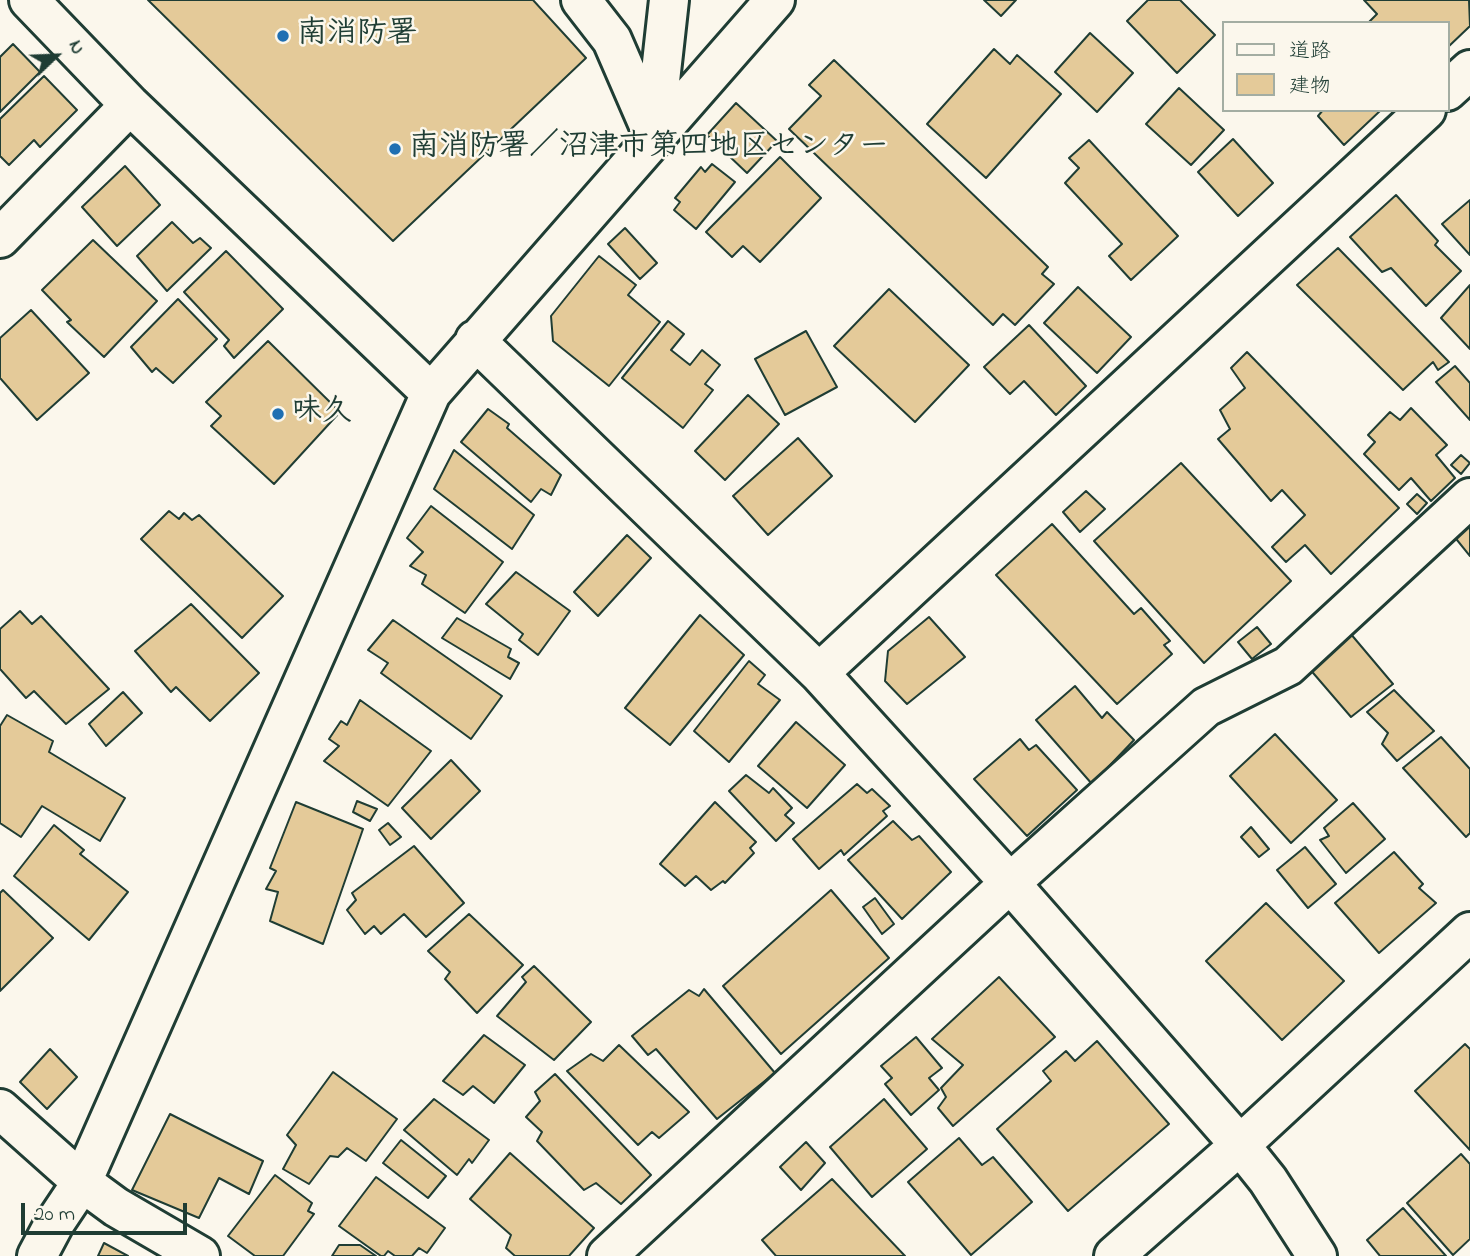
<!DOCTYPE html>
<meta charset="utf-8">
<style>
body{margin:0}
#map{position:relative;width:1470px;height:1256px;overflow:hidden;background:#fbf7ec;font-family:"Indie Flower","Klee One",sans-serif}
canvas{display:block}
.legend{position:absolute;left:1222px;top:21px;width:228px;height:91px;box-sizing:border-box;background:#fbf7ec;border:2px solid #a3ada2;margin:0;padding:9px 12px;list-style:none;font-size:21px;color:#1f3d34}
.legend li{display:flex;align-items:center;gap:14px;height:35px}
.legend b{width:35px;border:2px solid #a3ada2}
.north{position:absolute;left:21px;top:21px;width:70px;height:70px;-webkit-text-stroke:5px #fbf7ec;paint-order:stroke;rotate:67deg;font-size:19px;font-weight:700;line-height:28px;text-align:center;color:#1f3d34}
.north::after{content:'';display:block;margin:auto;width:24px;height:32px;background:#1f3d34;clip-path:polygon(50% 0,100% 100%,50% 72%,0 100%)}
.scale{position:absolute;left:21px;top:1203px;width:166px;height:32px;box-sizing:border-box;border:4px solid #1f3d34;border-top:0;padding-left:9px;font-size:21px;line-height:24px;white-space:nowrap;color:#1f3d34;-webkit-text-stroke:5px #fbf7ec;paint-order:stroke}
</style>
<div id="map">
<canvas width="1470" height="1256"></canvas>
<ul class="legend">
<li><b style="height:9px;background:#fbf7ec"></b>道路</li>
<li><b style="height:19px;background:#e4ca99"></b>建物</li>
</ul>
<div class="north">N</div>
<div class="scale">20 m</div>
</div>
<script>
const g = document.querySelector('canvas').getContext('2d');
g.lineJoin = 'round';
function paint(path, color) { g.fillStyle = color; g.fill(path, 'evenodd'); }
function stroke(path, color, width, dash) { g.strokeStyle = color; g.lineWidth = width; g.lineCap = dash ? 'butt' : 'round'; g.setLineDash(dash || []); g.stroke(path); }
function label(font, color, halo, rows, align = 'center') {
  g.font = font + ' "Indie Flower","Klee One",sans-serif'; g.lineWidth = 5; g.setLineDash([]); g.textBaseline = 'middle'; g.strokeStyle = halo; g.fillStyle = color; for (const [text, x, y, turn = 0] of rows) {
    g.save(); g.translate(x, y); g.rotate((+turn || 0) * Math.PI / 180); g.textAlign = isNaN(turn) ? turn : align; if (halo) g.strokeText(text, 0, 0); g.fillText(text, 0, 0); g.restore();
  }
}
const building = new Path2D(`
 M148,0H533L586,58L393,241Z
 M984,0H1016L1001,16Z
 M1148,0H1180L1215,35L1177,73L1127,21Z
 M1364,0H1469L1470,26L1447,48V23H1368L1377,14Z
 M1090,33L1133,73L1097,112L1055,72Z
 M13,44L40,72L0,112V57Z
 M994,49L1010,64L1017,55L1061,94L986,178L927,124Z
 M834,60L1048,267L1042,274L1054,284L1015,325L1003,314L993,325L789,129L821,96L809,85Z
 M44,76L77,110L40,147L34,140L9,165L0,156V119Z
 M1179,88L1224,130L1191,165L1146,124Z
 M736,103L777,141L747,173L707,135Z
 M1381,110L1344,145L1318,116L1323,110Z
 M1233,139L1273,183L1238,216L1198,172Z
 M1089,140L1178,236L1131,280L1109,256L1122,244L1065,183L1079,168L1069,158Z
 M780,157L821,198L760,262L743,246L732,257L706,232Z
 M712,164L735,182L696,229L674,210L680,202L675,198L701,167L705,172Z
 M125,166L160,205L117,246L82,207Z
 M1396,195L1438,241L1435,245L1461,271L1426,306L1391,268L1382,272L1350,237Z
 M1470,200V255L1442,224Z
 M172,222L193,243L200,238L211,248L167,291L137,256Z
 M625,228L657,263L640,279L608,244Z
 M93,240L157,301L104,357L67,322L71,320L42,290Z
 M1338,248L1449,362L1438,370L1433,362L1403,390L1297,285Z
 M226,251L283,309L234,358L224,346L229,340L184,292Z
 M599,256L636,285L628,295L660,322L609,386L553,341L551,316Z
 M1470,285V349L1441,318Z
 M1078,287L1131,337L1097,373L1044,323Z
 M889,289L969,365L915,422L834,346Z
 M178,299L217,339L173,383L156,368L152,372L131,347Z
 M31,310L89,373L37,420L0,378V338Z
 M668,321L684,334L671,350L690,365L702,350L720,365L705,384L713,390L683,428L622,378Z
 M1029,325L1086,386L1056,415L1024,381L1010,394L984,367Z
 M806,331L837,387L785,415L755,359Z
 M268,341L340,412L274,484L211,426L221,416L206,402Z
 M1247,352L1399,508L1331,574L1305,545L1286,562L1272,547L1305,515L1282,490L1271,501L1218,439L1230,429L1220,410L1245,388L1231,368Z
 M1455,366L1470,383V420L1436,382Z
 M748,395L779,424L725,480L695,451Z
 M1411,408L1447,445L1436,455L1455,478L1431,501L1411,478L1399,490L1364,454L1375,442L1368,435L1390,412L1400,420Z
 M488,409L509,424L507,428L561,475L551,495L541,489L531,502L461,442Z
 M798,438L832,476L768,535L733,496Z
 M454,450L534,515L512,549L434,489Z
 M1461,455L1470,463L1461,474L1451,465Z
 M1181,463L1291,581L1204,663L1094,541Z
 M1086,491L1105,509L1080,532L1063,512Z
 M1417,494L1427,503L1417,514L1407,504Z
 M431,506L503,562L465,613L422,584L426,575L410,566L423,552L407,538Z
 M169,511L179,519L184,513L192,520L199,515L283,596L242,638L141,539Z
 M1470,521V556L1453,535Z
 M1052,524L1134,614L1141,608L1170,641L1164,645L1172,654L1117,704L996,575Z
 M627,535L651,558L598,616L574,592Z
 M516,572L570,611L538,655L519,640L523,634L486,604Z
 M191,604L259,673L210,721L176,687L171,692L135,651Z
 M20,611L32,624L41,616L109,689L66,724L34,691L26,698L0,669V629Z
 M700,615L744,655L670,745L625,708Z
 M929,617L965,657L907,704L885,681L888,651Z
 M457,618L511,649L508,657L519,663L510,679L442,638Z
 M393,620L502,696L471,739L381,673L388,663L368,650Z
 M1257,627L1271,644L1252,659L1238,642Z
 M1350,633L1393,684L1351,717L1308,667Z
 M749,661L765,675L758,684L780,700L729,762L694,731Z
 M1075,686L1102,718L1107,712L1134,740L1092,784L1036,720Z
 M1394,690L1434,731L1397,761L1382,744L1388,733L1367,712Z
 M123,692L142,713L106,746L89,724Z
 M360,700L431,751L388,806L324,761L339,746L329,739L341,721L347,725Z
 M7,715L53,741L49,752L125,798L100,841L42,806L21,837L0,823V726Z
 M796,722L845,765L807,808L758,766Z
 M1275,734L1337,800L1291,843L1230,776Z
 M1441,737L1470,769V833L1466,837L1403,768Z
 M1020,739L1029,750L1036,745L1077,790L1027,836L974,779Z
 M451,760L480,791L431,839L402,808Z
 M746,775L769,793L773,788L792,808L785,815L794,823L776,841L729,791Z
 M857,784L867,793L872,789L890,806L883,811L887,816L844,855L841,850L819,869L793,839Z
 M357,801L377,809L370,821L353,812Z
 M296,802L363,829L323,944L270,921L278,892L266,889L276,871L270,868Z
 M715,802L756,842L750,848L754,853L725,883L723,881L711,890L696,876L685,886L660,864Z
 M1353,803L1385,839L1346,873L1320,840L1329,836L1324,828Z
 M893,821L912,840L919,836L951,872L902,919L848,860Z
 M388,823L401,837L390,845L379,830Z
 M54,825L84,850L80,854L128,892L89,940L14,876Z
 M1251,827L1269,849L1259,857L1241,837Z
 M414,846L464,903L426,937L404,914L381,934L374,926L365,934L347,910L356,900L352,893Z
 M1305,847L1336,884L1308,908L1277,870Z
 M1394,852L1423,884L1419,888L1436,903L1379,953L1335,903Z
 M3,890L53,938L0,991V893Z
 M831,890L889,958L781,1054L723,986Z
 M875,898L894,924L882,934L863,907Z
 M1266,903L1344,981L1282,1040L1206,961Z
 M469,914L523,965L477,1013L445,979L450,972L428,951Z
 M534,966L591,1022L554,1060L497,1016L526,982L522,977Z
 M999,977L1055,1037L953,1126L938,1108L946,1097L941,1088L963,1065L932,1039Z
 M704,989L775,1073L717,1119L656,1049L648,1055L632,1036L689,990L699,996Z
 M484,1035L525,1065L494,1103L473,1086L463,1095L443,1081Z
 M916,1037L942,1068L929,1078L939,1090L911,1115L885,1084L892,1078L881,1066Z
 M1097,1041L1169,1124L1068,1211L997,1129L1051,1081L1043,1071L1066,1051L1075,1061Z
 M1465,1044L1470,1049V1150L1415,1091Z
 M619,1045L689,1112L659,1138L652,1132L638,1145L567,1071L591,1054L603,1061Z
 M50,1049L77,1077L47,1109L20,1082Z
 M333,1072L397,1119L366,1161L347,1148L338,1157L330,1156L309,1184L283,1169L296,1145L287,1135Z
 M555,1074L651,1175L621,1204L596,1183L584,1190L537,1141L542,1132L526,1117L540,1101L535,1092Z
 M434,1099L489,1140L472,1163L469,1159L457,1175L404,1130Z
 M884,1099L927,1149L872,1197L830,1147Z
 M170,1114L263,1161L249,1194L219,1178L199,1218L132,1190Z
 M959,1138L982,1165L993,1157L1032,1202L971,1255L908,1182Z
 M401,1140L446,1176L428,1198L383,1163Z
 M806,1142L825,1163L801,1190L780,1167Z
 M510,1153L594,1228L569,1256H515L506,1248L511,1235L470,1199Z
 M1461,1154L1470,1164V1239L1453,1255L1407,1203Z
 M275,1175L312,1203L308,1211L314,1214L283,1256H255L228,1236Z
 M376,1177L445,1228L427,1253L419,1248L412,1256H395L388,1251L384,1256H381L339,1226Z
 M832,1179L905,1256H776L762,1240Z
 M1403,1208L1446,1256H1380L1367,1240Z
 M104,1243L128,1256H98Z
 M339,1245H360L376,1256H332Z`);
const minor = new Path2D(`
 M29,0L130,105L431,393
 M581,0L612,40L654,137
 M1447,91L1470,70
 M654,135L669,0
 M0,238L130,105
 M475,340L819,673L1010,883L1240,1145L1268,1180L1317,1256
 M819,673L1426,110
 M0,1109L82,1182L116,1207L200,1256
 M37,1256L54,1224L82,1182L431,393L775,0
 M607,1256L1010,883L1206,707L1288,666L1470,498
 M1114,1256L1240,1145L1470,932`);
const markers = [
 [283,36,7,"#1f6fb2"],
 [395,149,7,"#1f6fb2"],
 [278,414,7,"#1f6fb2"]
];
const poiNames = [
 ["南消防署",297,36],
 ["南消防署／沼津市第四地区センター",409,149],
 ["味久",292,414]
];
paint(building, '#e4ca99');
stroke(building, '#1f3d34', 2);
stroke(minor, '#1f3d34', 44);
stroke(minor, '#fbf7ec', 38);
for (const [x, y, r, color] of markers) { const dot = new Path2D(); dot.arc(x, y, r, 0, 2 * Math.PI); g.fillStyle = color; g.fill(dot); stroke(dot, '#fbf7ec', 2.5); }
label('bold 30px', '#1f3d34', '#fbf7ec', poiNames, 'left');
</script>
